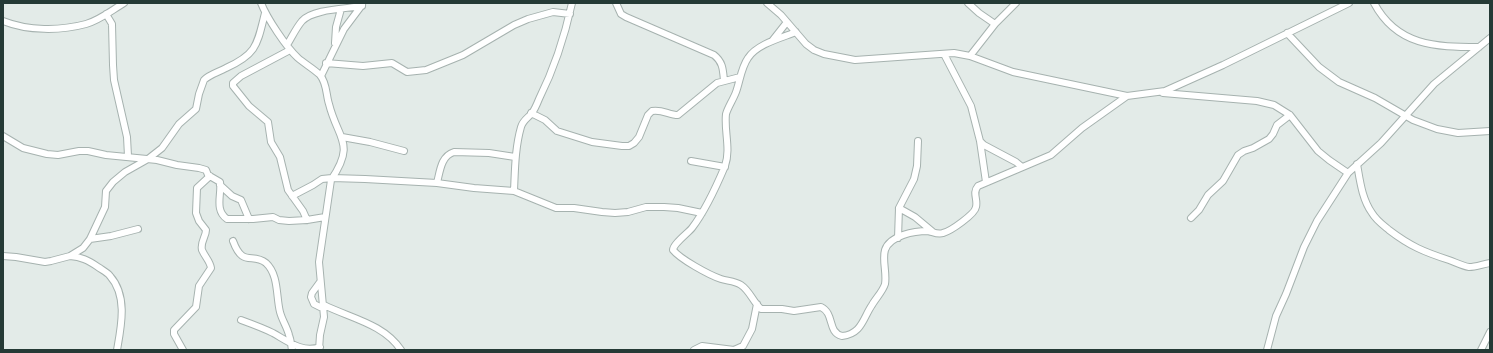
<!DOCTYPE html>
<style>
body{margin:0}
#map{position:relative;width:1493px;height:353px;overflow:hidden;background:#e3ebe8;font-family:"Sofia Sans Condensed",sans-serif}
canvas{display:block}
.frame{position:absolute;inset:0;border:4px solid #253a36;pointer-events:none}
</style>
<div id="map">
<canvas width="1493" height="353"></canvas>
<div class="frame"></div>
</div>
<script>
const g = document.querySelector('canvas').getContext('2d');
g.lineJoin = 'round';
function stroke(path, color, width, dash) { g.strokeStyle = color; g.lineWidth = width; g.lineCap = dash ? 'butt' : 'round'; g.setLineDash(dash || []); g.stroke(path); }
const street = new Path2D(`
 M261,3C267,18 286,47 298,58C305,64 314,69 320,75C327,83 326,95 329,104C338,140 356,143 331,180L319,262L324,317L320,335L319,350
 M616,3L621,14L626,17L714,55C723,62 723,70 724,81
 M767,3L781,15L806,44L814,50L824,54L855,60L954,53L970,56L1013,72L1127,96
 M968,3L979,13L995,24
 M1374,3C1397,46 1435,47 1479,47
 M106,14L112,24L113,65L114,80L127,137L128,156
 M3,21C28,31 60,31 86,24C100,20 112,10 124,3
 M796,32C781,38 757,44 748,58C741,68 740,81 736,92C733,100 728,107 726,114C724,131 731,149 725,166C717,185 705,211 692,228C688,233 673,244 673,250C680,259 709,275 721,279C727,281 735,281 741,285C750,291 753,302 761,309H782L794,311L821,307C835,314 827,332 842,336C862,334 863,318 872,305C876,298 883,291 885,284C887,273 882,260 885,250C890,235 915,231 928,231C933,232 938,235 943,233C951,231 975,214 976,207C978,199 972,193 978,186L1051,155L1082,128L1127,96L1165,91L1223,65L1349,3
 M1287,33L1319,67L1339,82L1375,98L1413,120L1437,129L1458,133L1490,131
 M772,41L787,22
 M335,43L336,27L341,9
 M287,45C292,37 296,28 302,21C313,9 345,9 362,6
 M290,50L241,76L233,83V86L249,106L268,122L271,142L280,157L288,190L303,211L307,220
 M944,54L971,106L980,141L984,145L1016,162L1022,167
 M970,56L995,24L1016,3
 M326,63L363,66L392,63L407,72L426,70L463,55L514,25L528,19L553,12L570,14
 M321,76L344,29L362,5
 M1163,93L1257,101L1274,105L1290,115L1318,151L1329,160L1348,173
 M531,113L545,120L557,131L592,142L622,146H629L634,143L639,137L648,115L652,111C662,109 669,115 678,115L717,83L740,77
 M3,136L23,148L47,154L58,155L79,151H88L106,155L157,160L177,165L199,168L206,170L208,175L220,182C222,194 214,210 227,219H253L273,217L279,220L289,221L307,220L325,217
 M342,137L370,142L404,151
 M980,141L986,182
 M691,161L725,167
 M1357,164C1360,181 1362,199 1372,213C1376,220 1383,225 1389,230C1410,246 1424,252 1449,260C1455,262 1462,266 1469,267C1476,267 1483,264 1490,263
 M437,183C440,171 441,156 454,152L489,153L515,157
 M220,185L232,196L241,200L249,219
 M514,191C515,170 515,148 521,127C523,120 528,118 532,113C535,109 537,104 539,99C554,69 565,35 572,3
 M292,196L313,185L322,179L332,178L365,179L437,183L474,188L514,191L556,208H574L602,212L615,213L628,212L646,207H664L678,208L702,213
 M899,208L915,217L933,232
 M1191,218L1199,210L1208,195L1223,181L1238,155L1244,151L1253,148L1269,139L1273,134L1277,125L1290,115
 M898,238L899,208L914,179L917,166L918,141
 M90,239L111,236L138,229
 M233,241C243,268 252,252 266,263C279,275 276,297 280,312C282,320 287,327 289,335C291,340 291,345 292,350
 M3,256L16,257L45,262L51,261L70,256L83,248L90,239L105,207L106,191L113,182L125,172L148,159L162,148L179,124L196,109L199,94L204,80C210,74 219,72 226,68C257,54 257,45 265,13
 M70,256C81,257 88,260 98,267C102,270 107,272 110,276C128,296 121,327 117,350
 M320,282L312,293L311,297L314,304L324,309
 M324,305C350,318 384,324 401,350
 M241,320C252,324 263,328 273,333C289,342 302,353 320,347
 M183,350L174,334V330L196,307L199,286L211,268C210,261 205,257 202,250C200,242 206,237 206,230L199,221L196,213L197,188L210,176
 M694,350L702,346L734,350L743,346L752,329L757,304
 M1267,350L1276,316L1286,294L1304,247L1317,221L1348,173L1381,143L1434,84L1490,38
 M1481,350L1490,332`);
stroke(street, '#a6b2af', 8);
stroke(street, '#fff', 6);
</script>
